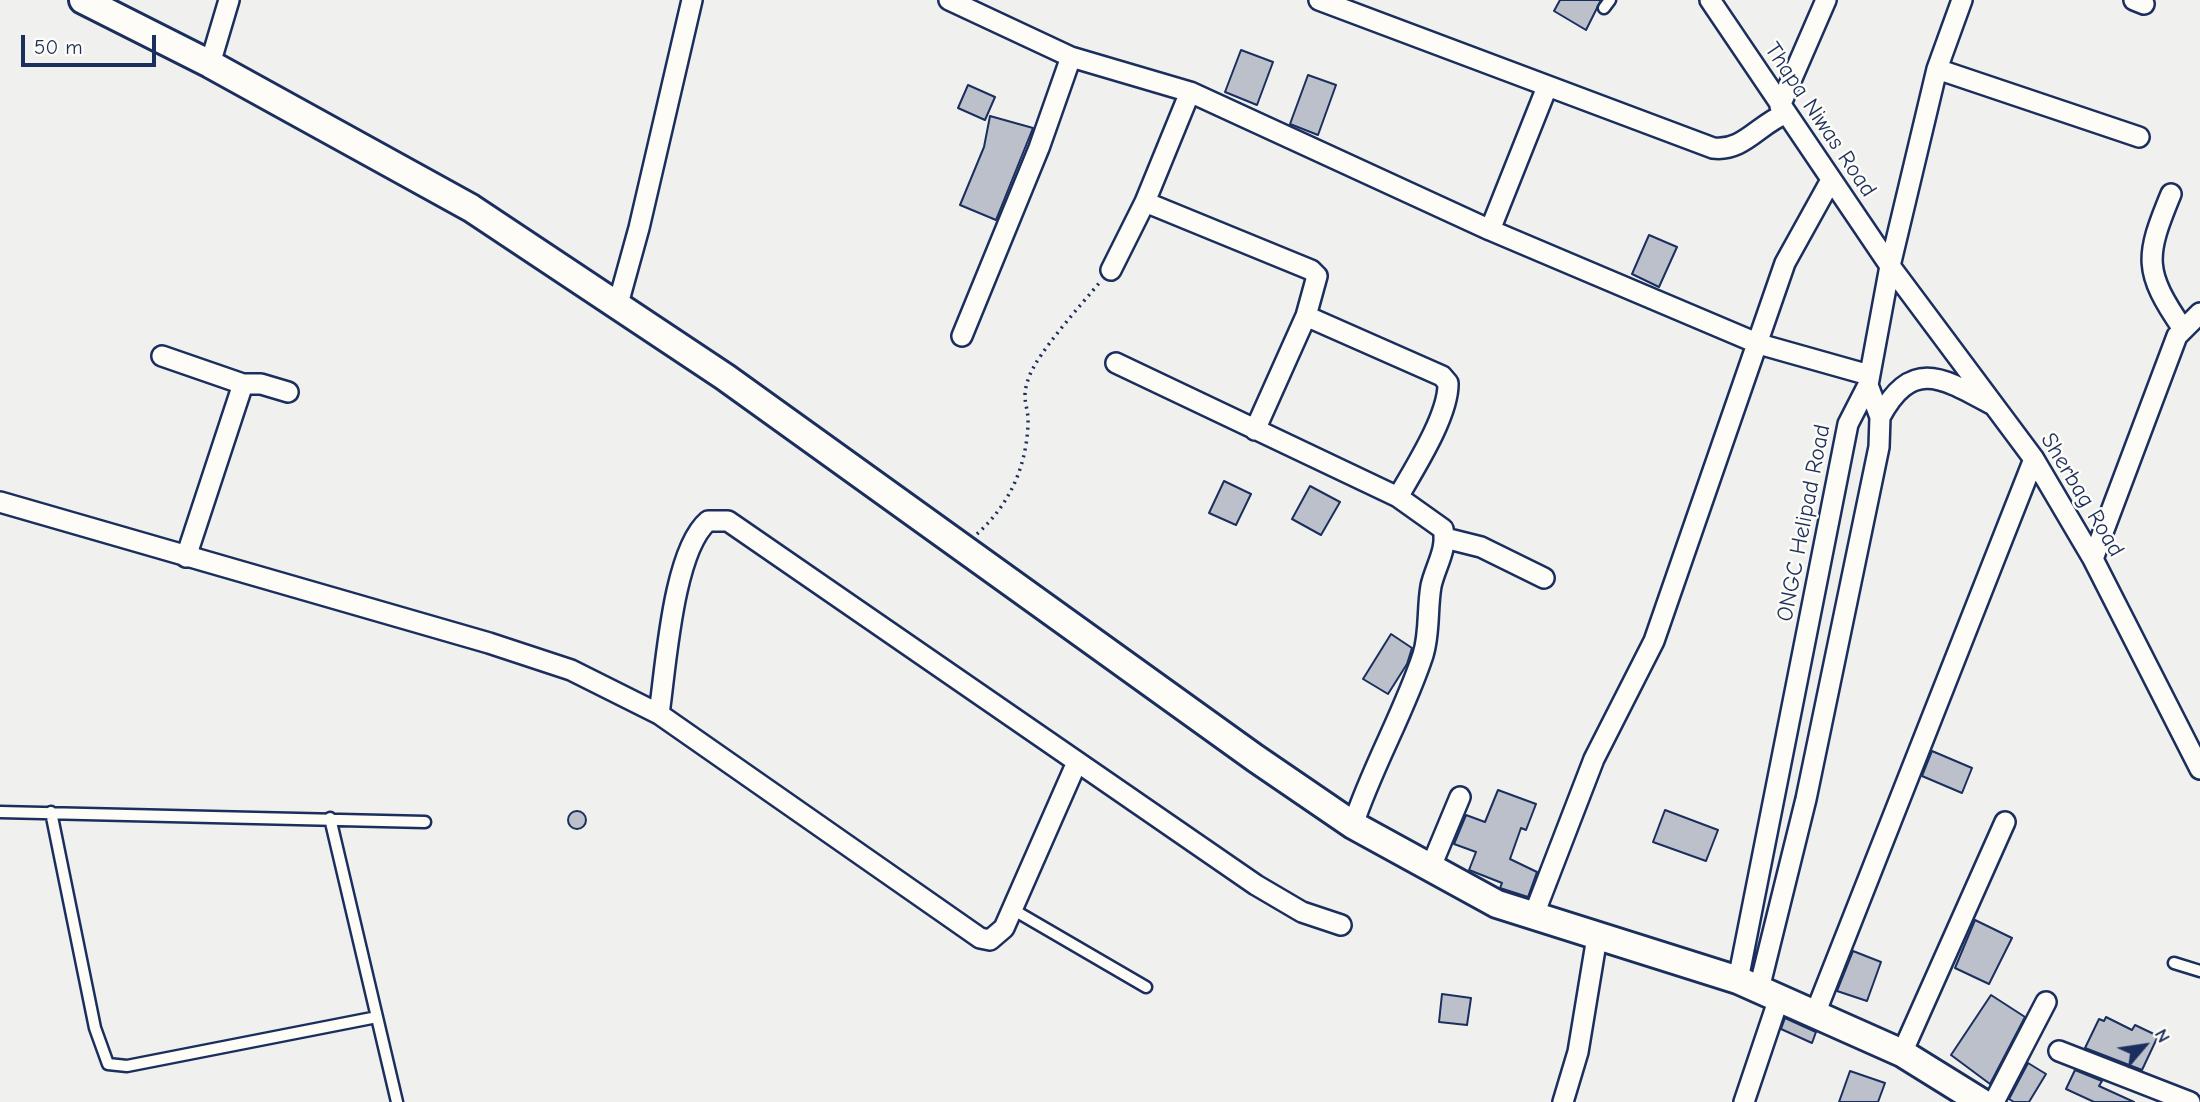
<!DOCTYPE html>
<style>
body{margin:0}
#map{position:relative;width:2200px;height:1102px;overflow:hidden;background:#f0f0ee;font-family:"Comic Neue",sans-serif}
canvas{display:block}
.north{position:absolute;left:2109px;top:1011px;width:70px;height:70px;-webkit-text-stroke:5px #fdfcf7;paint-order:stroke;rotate:61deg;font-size:19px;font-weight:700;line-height:28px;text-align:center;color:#1b2f5e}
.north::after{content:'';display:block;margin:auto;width:24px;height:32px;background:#1b2f5e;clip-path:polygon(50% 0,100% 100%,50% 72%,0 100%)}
.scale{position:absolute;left:21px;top:35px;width:135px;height:32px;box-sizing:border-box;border:4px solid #1b2f5e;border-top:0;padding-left:9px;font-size:21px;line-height:24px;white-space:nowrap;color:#1b2f5e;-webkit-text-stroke:5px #fdfcf7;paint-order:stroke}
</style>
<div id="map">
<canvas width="2200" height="1102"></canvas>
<div class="north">N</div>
<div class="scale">50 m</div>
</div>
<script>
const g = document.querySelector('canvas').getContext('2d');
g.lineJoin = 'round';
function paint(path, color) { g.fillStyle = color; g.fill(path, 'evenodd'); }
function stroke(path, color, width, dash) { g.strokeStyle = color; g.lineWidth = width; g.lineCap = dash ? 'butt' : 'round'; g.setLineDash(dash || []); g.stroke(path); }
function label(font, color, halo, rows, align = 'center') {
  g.font = font + ' "Comic Neue",sans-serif'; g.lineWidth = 5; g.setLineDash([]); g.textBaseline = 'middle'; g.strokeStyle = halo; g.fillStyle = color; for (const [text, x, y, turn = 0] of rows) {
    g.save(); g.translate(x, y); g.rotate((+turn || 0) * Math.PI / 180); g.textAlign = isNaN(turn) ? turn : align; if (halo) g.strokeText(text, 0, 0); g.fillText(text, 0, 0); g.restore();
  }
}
const building = new Path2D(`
 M1560,0H1601L1586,30L1554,11Z
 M1241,50L1273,62L1257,105L1225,92Z
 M1308,75L1336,85L1318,135L1290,124Z
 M968,85L995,97L985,120L958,108Z
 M990,116L1033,128L996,220L960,205L984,147Z
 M1649,235L1677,247L1659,287L1632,274Z
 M1224,481L1251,494L1236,525L1209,513Z
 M1310,486L1340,502L1321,535L1292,519Z
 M1391,634L1412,648L1407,664L1388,694L1363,679Z
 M1932,751L1972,768L1962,793L1922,776Z
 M1498,790L1536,804L1526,830L1521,828L1510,859L1537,872L1528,897L1503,889L1500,888L1502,883L1469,870L1476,852L1454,844L1466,815L1485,822Z
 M1665,810L1718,830L1706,861L1653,842Z
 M568 820a9 9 0 1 1 18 0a9 9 0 1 1-18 0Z
 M1975,920L2012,938L1989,984L1955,968Z
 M1853,951L1881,962L1867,1001L1837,991Z
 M1442,994L1471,998L1467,1025L1439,1022Z
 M1991,995L2025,1017L1990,1084L1951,1055Z
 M2106,1017L2132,1030L2135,1025L2158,1036L2142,1070L2085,1048L2099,1019L2104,1021Z
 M1785,1018L1816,1032L1812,1043L1781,1029Z
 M2028,1063L2046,1074L2029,1102H2014L2009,1099Z
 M2075,1070L2102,1081L2099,1086L2134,1102H2094L2066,1089Z
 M1850,1071L1885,1083L1878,1102H1839Z`);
const path = new Path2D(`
 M977,534C1009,505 1026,468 1028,425C1029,404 1020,401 1029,377C1038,352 1082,304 1100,282`);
const lane = new Path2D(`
 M1604,8L1610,0
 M0,812L425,822
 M51,812L95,1028L108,1064L127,1066L377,1017
 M330,818L397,1102
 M1012,909L1146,987
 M2174,963L2200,971`);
const street = new Path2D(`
 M949,0L1071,57L1190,92L1490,230L1759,344L1869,375
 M1319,0L1713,148C1743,152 1759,124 1785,114
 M1710,0L1890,266L2034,459L2093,559L2200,769
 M2134,0L2144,4
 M210,64L229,0
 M1937,69L2139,137
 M1780,106L1826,0
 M2171,194C2145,257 2143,271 2183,329
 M1145,202L1311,270L1317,276L1306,316L1255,430
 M1490,230L1547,87
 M1111,270L1145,202L1190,92
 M618,304L639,228L692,0
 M1306,316L1442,376L1448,383C1449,415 1414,469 1398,497
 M962,336L1039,148L1071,57
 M162,356L243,384H261L288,392
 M1116,363L1398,497L1443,529C1448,549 1435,567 1431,586C1427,609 1430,633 1423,655C1404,713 1372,767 1353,825
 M1880,417C1912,357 1943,378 1993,405
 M0,502L489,643L571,670L659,714L980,938L990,940L1004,928L1077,762
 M1445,538L1481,547L1544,578
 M186,557L243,384
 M2093,559L2177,336L2200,313
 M659,714C666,666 673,551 708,521H728L1256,885L1302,912L1341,925
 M1430,869L1460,797
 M1533,917L1594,759L1654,641L1785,263L1831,180
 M1738,980L1848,424L1868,385L1890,266L1937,69L1962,0
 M1759,989L1806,799L1879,447L1880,417L1868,385
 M1815,1014L2034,459
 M2059,1051L2190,1102
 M1902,1053L2005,822
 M1563,1102L1578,1052L1597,937
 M1744,1102L1779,998
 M1994,1102L2046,1002`);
const secondary = new Path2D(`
 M83,0L210,64L471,208L725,377L1255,758L1353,825L1497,904L1738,980L1902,1053L1981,1102`);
const streetNames = [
 ["Thapa Niwas Road",1820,120,56],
 ["Sherbag Road",2082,495,59],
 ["ONGC Helipad Road",1804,523,-79]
];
paint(building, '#bbc0ca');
stroke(building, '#1b2f5e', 2);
stroke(lane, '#1b2f5e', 15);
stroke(street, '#1b2f5e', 24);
stroke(secondary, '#1b2f5e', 32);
stroke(path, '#1b2f5e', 3.5, [2, 5]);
stroke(lane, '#fdfcf7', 10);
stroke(street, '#fdfcf7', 19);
stroke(secondary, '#fdfcf7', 26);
label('23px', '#1b2f5e', '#fdfcf7', streetNames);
</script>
